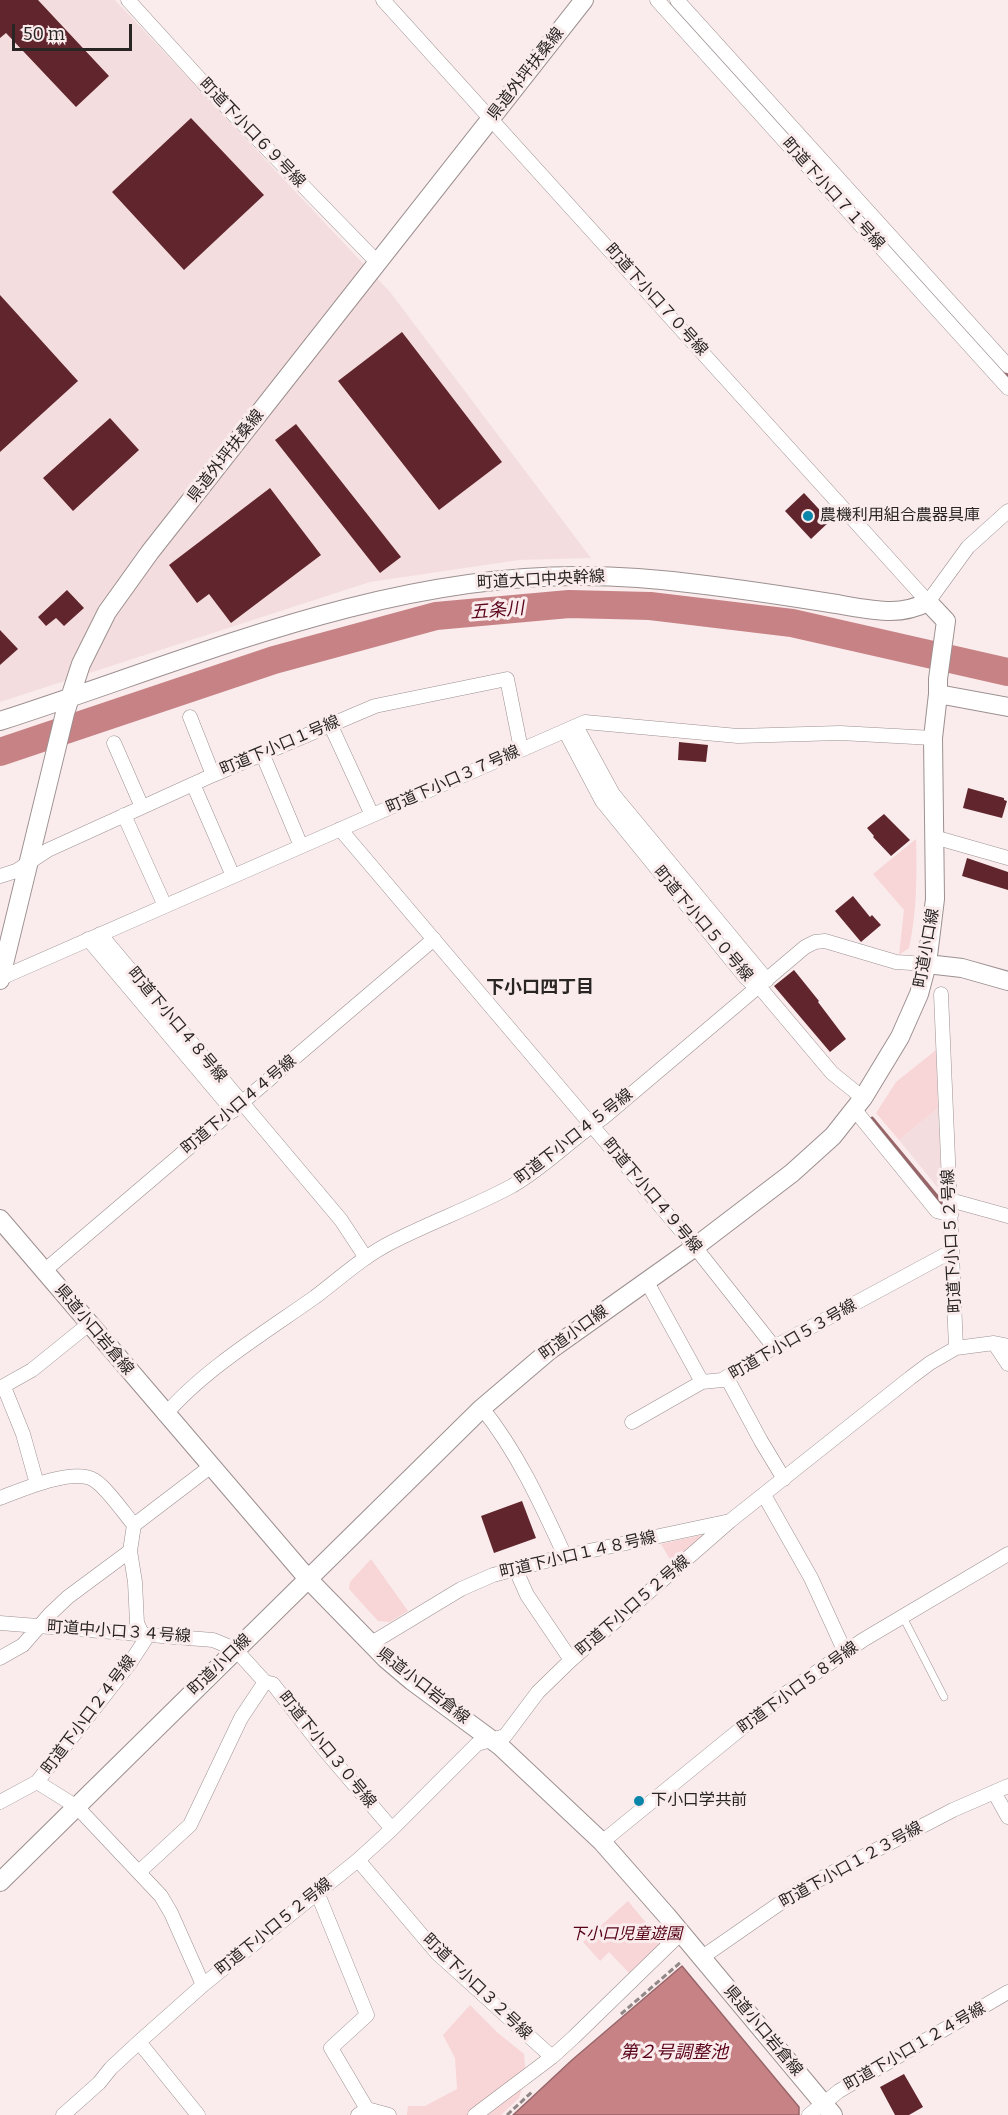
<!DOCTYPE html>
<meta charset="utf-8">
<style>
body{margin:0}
#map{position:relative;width:1008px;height:2115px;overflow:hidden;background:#faecec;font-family:Bitter,serif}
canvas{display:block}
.scale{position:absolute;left:12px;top:24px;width:120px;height:27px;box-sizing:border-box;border:3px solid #2a2525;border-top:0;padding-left:8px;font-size:18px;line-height:21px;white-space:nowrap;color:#2a2525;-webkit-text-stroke:4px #faecec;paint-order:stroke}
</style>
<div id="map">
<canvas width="1008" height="2115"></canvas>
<div class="scale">50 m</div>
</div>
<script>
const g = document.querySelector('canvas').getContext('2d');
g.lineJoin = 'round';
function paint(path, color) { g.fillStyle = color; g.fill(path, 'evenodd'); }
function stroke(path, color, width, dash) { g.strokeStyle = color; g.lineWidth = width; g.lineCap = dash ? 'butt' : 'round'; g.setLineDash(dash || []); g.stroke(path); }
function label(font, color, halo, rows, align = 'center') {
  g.font = font + ' Bitter,"Noto Sans JP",serif'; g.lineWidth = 6; g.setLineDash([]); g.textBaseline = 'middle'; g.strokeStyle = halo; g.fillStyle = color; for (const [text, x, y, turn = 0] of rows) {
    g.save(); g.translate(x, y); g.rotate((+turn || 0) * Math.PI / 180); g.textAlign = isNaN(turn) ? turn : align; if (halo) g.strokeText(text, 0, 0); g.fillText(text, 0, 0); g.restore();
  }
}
const built = new Path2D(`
 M0,0H115L390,292L591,558L519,560L370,582L0,702Z
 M938,1108L940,1146L942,1193L899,1140Z`);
const green = new Path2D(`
 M916,839C917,875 917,911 909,948L899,955L904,910L873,874Z
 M936,1050L938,1108L899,1140L876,1113L896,1082Z
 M702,1535V1537L672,1563L661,1544Z
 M371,1559L408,1611L390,1622L378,1621L349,1589L350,1582Z
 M628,1901L662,1942L629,1973L609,1952L600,1961L583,1942Z
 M470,2005L498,2033L524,2054L526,2076L519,2098L501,2115H407L408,2106H425L457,2089L455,2058L443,2035Z`);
const water = new Path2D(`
 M682,1966L799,2107V2115H513L572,2060Z`);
const stream = new Path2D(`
 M706,44L1008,377
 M693,902L756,977
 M872,1119L941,1202L947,1204`);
const river = new Path2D(`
 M0,752L274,660L436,616L569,604L650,606L792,623L1008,672`);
const building = new Path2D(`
 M0,0H38L109,76L76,107L6,33L0,38Z
 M191,118L264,195L184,270L112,192Z
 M0,295L78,381L0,452Z
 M402,332L502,462L439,510L338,381Z
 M110,418L139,450L73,511L43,478Z
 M296,424L401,557L380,573L275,440Z
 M270,488L321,555L231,623L209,594L197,603L169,565Z
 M804,493L830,521L811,539L785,511Z
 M67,590L84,608L64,626L56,618L46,626L38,617Z
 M0,630L18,649L0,665Z
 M679,742L708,745L706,762L678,760Z
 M968,788L1004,798V800L1007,801L1002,818L963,808Z
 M884,814L910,840L891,856L873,837L874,836L867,828Z
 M967,858L1008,872V890L962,876Z
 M853,896L870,917L872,915L881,925L861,942L835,911Z
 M794,970L819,1001L818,1002L846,1039L830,1052L774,986Z
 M522,1501L536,1538L494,1553L481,1516Z
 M904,2074L923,2107L909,2115H895L880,2087Z`);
const path = new Path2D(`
 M621,2014L682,1961
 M507,2115L533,2091`);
const lane = new Path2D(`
 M903,1617L944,1697`);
const street = new Path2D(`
 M128,0L209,89L378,263
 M383,0L928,602L968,547L1008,511
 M657,0L1008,388
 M677,0L1008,366
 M190,717L213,775
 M330,724L372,815
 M576,726L613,794L767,980
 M565,731L602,801L746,978L757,988L762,990L832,1073L863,1098
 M114,743L142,807
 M262,753L301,846
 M193,784L233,876
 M124,815L165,906
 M340,829L695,1247L774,1347
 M934,837L1008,858
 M0,876L16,871L48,850L213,775L375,706L507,679L521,749
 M100,934L341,1220L366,1258
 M88,939L233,1111
 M1,978L585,722L738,736L840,733L933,738
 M854,1109L937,1211L951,1215
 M950,1200L1008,1216
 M44,1271L434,939
 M647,1282L702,1382
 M994,1343L1008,1364
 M956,1348L994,1343L1008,1346
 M727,1378L761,1441L784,1479
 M4,1387L23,1434L37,1484
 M0,1388L32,1370L89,1324
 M482,1408C518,1453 541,1504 565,1556
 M165,1415C203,1370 267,1331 315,1297C340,1278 364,1256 392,1242C431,1222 473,1207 512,1186C545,1167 571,1139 603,1118L805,947L815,942L825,941L896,962L927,964
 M632,1422L702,1382L722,1380L774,1347L952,1251
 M764,1495L811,1578L845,1652
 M0,1498C21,1490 74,1467 94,1480C106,1487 124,1513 134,1525
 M515,1568L527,1595L571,1660
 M0,1623L213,1640L235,1649L265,1682L273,1684L322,1747L392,1829
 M370,1644L461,1589L493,1575L565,1556L730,1521
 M0,1658L23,1645L50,1614L68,1597L130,1551
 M37,1782L77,1807L161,1896L171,1913L203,1985
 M994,1792L1008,1817
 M0,1802L37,1782L130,1663L145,1640L137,1623L135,1582L130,1551L134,1525L210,1467
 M602,1842L775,1701L863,1640L1008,1554
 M358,1860L437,1953L552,2057
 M139,1872L190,1825L241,1718L265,1682
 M317,1892L367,2015L331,2048L367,2109
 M701,1958L799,1890L953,1810L1008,1786
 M139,2042L198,2115
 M63,2115L99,2083L111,2068L139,2042L203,1985L358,1860L392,1829L477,1744L505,1736L538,1692L571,1660L730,1521L910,1378L930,1363L956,1348L941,994
 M358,2115L367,2109L389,2115
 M475,2115L552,2057L574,2037L681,1933
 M809,2115L839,2091L1008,1992`);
const secondary = new Path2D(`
 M0,721C190,660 379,575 582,576C621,576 659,579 697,584C741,589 786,596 830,603C850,606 871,611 891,611C905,611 916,608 928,602L946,621L938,679V694L1008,707
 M927,964L962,968L1008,981
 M0,980L65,713L81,664L107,612L150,552L584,0
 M0,1219L309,1580L386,1659L412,1681L500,1746L602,1842L667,1916L833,2115
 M0,1882L482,1408L550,1350L695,1247L792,1173L833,1136L863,1098L900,1037L919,994L927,964L935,899L933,738L938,694`);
const markers = [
 [808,516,6,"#0a86aa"],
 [639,1801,6,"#0a86aa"]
];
const streetNames = [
 ["県道外坪扶桑線",526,74,-52],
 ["町道下小口６９号線",252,133,46],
 ["町道下小口７１号線",833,194,48],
 ["町道下小口７０号線",656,300,48],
 ["県道外坪扶桑線",226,456,-52],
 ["町道大口中央幹線",541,580,-3],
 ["町道下小口１号線",280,746,-23],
 ["町道下小口３７号線",453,780,-24],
 ["町道下小口５０号線",703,924,50],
 ["町道小口線",927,948,-80],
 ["町道下小口４８号線",177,1025,50],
 ["町道下小口４４号線",239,1105,-40],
 ["町道下小口４５号線",574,1137,-38],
 ["町道下小口４９号線",652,1196,50],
 ["町道下小口５２号線",952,1241,-93],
 ["県道小口岩倉線",94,1330,50],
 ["町道小口線",574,1333,-36],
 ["町道下小口５３号線",793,1340,-30],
 ["町道下小口１４８号線",578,1555,-13],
 ["町道下小口５２号線",633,1606,-41],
 ["町道中小口３４号線",119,1632,4],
 ["町道小口線",220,1665,-44],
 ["県道小口岩倉線",423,1686,38],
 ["町道下小口５８号線",798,1688,-36],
 ["町道下小口２４号線",89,1715,-53],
 ["町道下小口３０号線",327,1750,51],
 ["町道下小口１２３号線",851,1865,-29],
 ["町道下小口５２号線",274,1927,-39],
 ["町道下小口３２号線",477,1987,44],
 ["県道小口岩倉線",763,2031,50],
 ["町道下小口１２４号線",915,2047,-30]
];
const poiNames = [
 ["農機利用組合農器具庫",820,516],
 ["下小口学共前",651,1801]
];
const parkNames = [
 ["下小口児童遊園",626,1935]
];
const waterNames = [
 ["五条川",497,611,-5],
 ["第２号調整池",674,2053]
];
const neighbourhoodNames = [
 ["下小口四丁目",540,988]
];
paint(built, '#f4ddde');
paint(green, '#f8d5d6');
paint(water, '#c78286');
stroke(water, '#986669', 1.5);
stroke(stream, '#986669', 4.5);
stroke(river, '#c78286', 28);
paint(building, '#61262d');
stroke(lane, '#9d9090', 8);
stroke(street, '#9d9090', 15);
stroke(secondary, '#9d9090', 20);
stroke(path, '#918787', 3, [6, 3]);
stroke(lane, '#fff', 7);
stroke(street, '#fff', 14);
stroke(secondary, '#fff', 18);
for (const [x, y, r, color] of markers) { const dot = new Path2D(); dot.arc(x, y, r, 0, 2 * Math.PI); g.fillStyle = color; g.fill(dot); stroke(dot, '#faecec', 2); }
label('16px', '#2a2525', '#faecec', streetNames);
label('16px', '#2a2525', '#faecec', poiNames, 'left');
label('italic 16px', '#550015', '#faecec', parkNames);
label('italic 18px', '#5b041a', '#faecec', waterNames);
label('bold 18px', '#2a2525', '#faecec', neighbourhoodNames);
</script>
